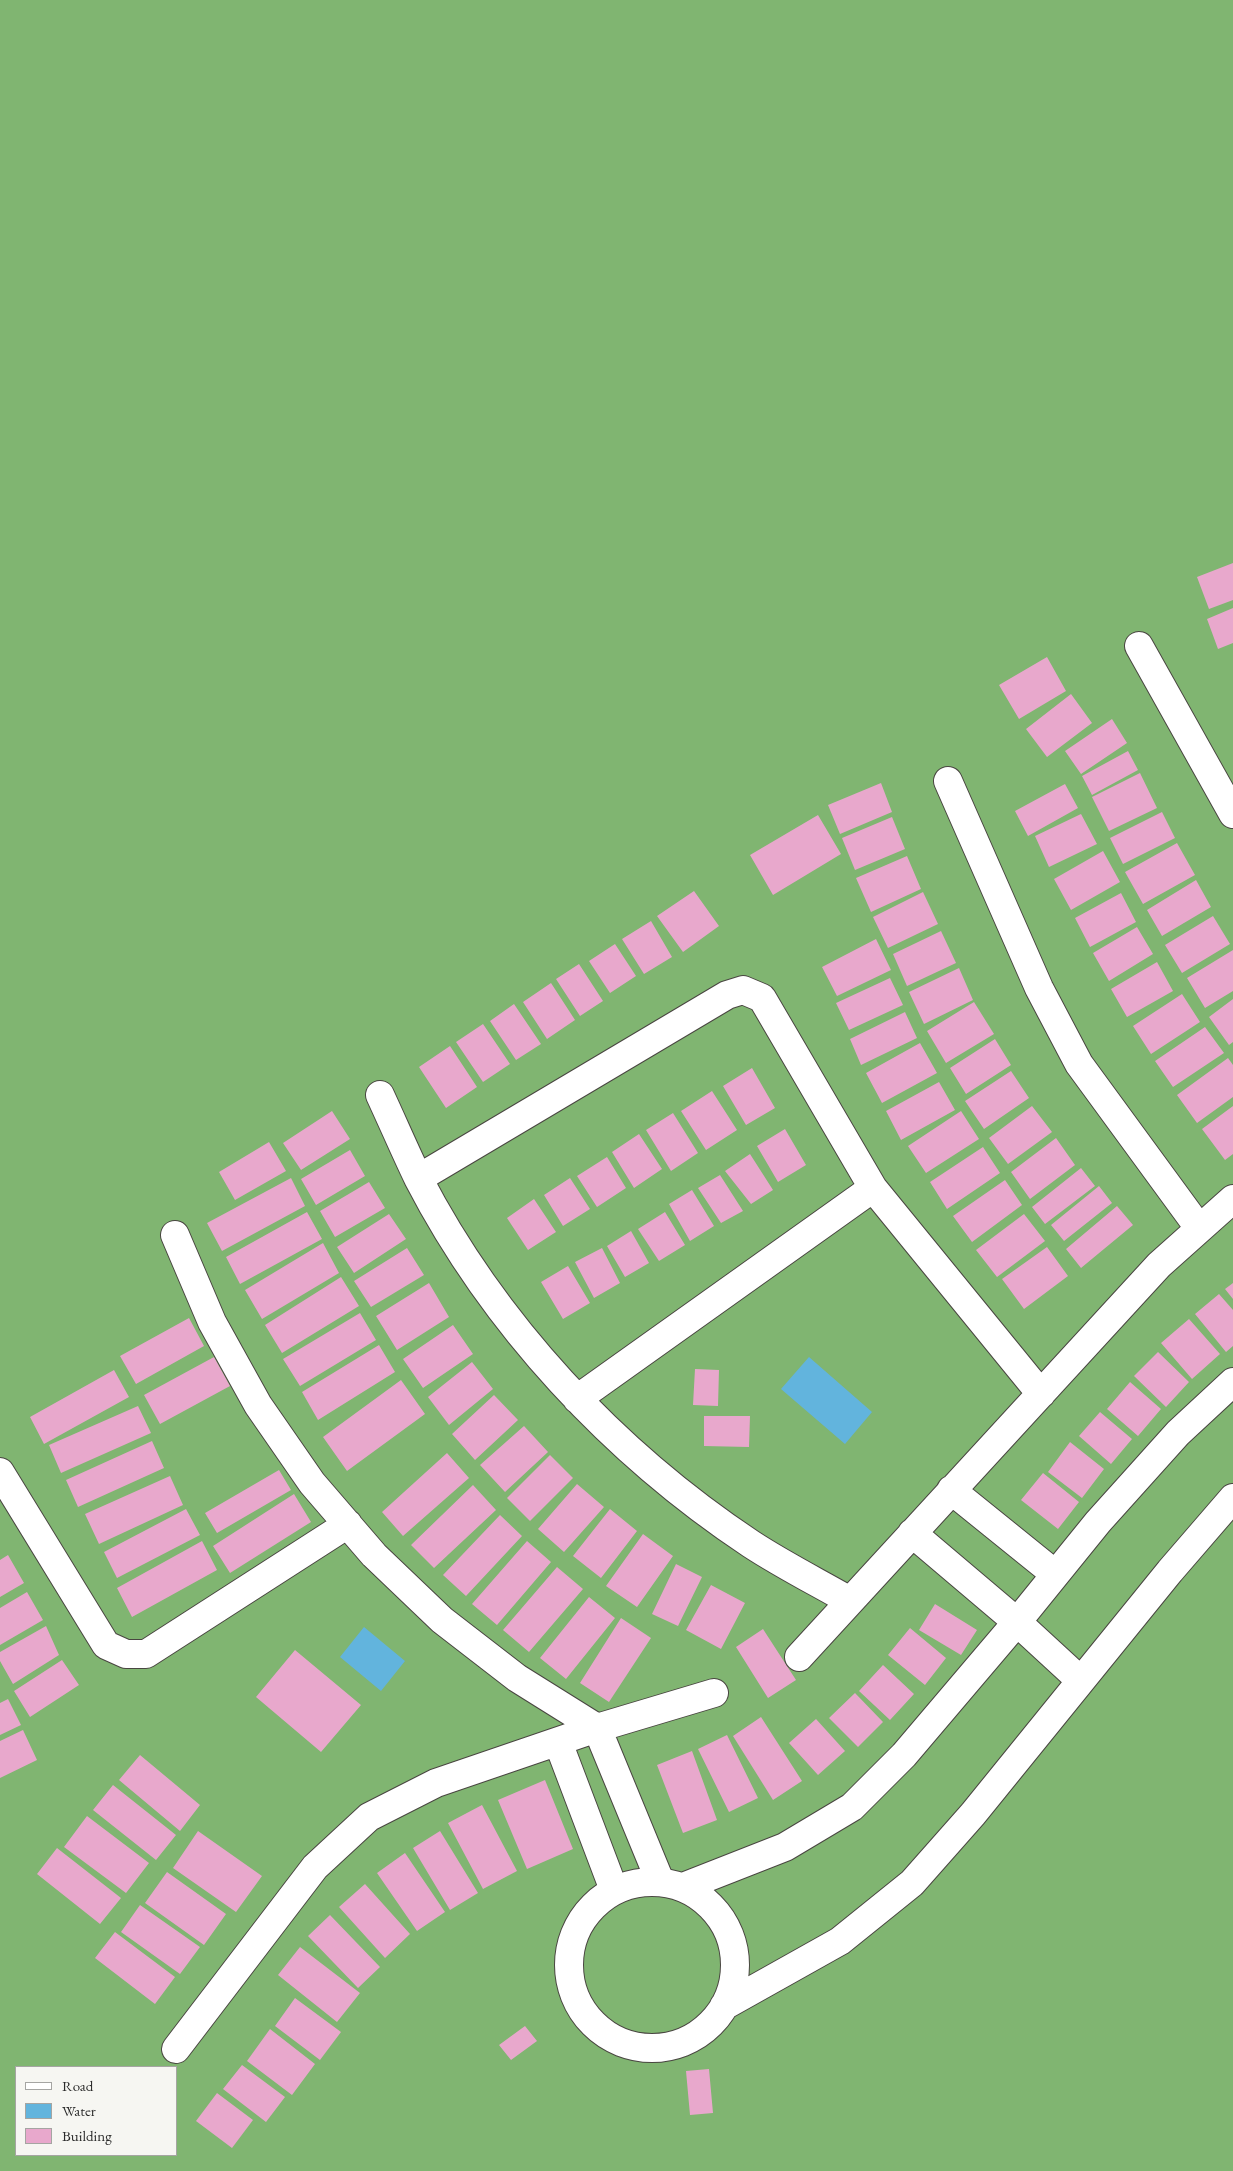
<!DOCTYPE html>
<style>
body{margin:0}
#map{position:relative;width:1233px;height:2171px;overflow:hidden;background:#f2ddc0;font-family:"EB Garamond",serif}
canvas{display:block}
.legend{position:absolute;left:15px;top:2066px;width:162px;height:90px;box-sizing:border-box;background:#f6f6f2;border:1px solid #a5a5a2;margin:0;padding:6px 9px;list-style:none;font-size:15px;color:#2b2b2b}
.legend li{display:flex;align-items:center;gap:10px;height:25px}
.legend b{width:25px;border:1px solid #a5a5a2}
</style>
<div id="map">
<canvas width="1233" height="2171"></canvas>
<ul class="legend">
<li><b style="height:6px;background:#fff"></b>Road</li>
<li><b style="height:14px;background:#62b4dd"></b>Water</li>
<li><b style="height:14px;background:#e8a8cc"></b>Building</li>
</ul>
</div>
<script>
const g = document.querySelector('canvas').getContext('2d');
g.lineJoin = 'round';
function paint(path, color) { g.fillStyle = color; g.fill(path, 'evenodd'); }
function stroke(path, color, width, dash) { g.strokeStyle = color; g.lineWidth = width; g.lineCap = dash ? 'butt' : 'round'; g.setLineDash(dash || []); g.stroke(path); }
const forest = new Path2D(`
 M0,0H1233V2171H0ZM16,2067H176V2155H16Z`);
const water = new Path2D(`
 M809,1357L872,1412L845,1444L781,1389Z
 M364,1627L405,1661L381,1691L340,1657Z`);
const building = new Path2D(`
 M1233,563V600L1209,609L1197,577Z
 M1233,608V643L1218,649L1207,619Z
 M1047,657L1066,691L1019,719L999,685Z
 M1071,694L1092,723L1047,757L1026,729Z
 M1112,719L1127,743L1081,774L1065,751Z
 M1128,751L1138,770L1092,795L1082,776Z
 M1140,773L1157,808L1109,831L1092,797Z
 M881,783L892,812L840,834L828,805Z
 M1065,784L1078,808L1028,836L1015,811Z
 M1162,812L1175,838L1123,864L1110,838Z
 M1081,814L1097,844L1049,867L1035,836Z
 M818,815L841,854L773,895L750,855Z
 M892,817L905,849L855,870L842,838Z
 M1177,843L1195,875L1143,904L1125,872Z
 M1103,851L1120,882L1071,910L1054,879Z
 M907,856L921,889L871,912L856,878Z
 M1196,880L1211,907L1162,936L1147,910Z
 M694,891L719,926L683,952L657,916Z
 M923,892L938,924L888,948L873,917Z
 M1121,893L1136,922L1090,947L1075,918Z
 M1213,916L1230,944L1182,973L1165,945Z
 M651,921L672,957L644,974L622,939Z
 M1137,927L1153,954L1109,981L1093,953Z
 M941,931L956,963L907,986L893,954Z
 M876,939L891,970L837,996L822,967Z
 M615,944L636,976L610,993L589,961Z
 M1233,950V991L1205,1008L1187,978Z
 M1157,962L1173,991L1127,1017L1111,989Z
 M579,964L603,1001L580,1016L556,979Z
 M959,968L973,1000L924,1024L909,992Z
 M890,978L903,1005L849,1030L836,1003Z
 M551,983L575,1020L547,1039L523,1002Z
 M1182,994L1200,1022L1151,1054L1133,1026Z
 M1233,999V1042L1229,1045L1209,1017Z
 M974,1002L994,1034L946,1063L927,1031Z
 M514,1004L541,1044L516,1060L490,1021Z
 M905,1012L917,1038L861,1065L850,1039Z
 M483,1024L510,1064L483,1082L456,1042Z
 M1205,1027L1224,1053L1173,1087L1155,1061Z
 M995,1039L1011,1065L966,1094L950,1068Z
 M920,1043L937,1073L882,1103L866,1073Z
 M450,1046L477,1087L446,1108L419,1067Z
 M1228,1058L1233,1065V1097L1197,1123L1177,1095Z
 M752,1068L775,1108L746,1125L723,1086Z
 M1011,1071L1029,1098L984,1129L965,1101Z
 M939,1082L955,1110L901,1140L886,1111Z
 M712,1091L737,1130L706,1150L681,1111Z
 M1032,1106L1052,1132L1008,1164L989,1138Z
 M1233,1106V1154L1225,1160L1202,1129Z
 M332,1111L350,1139L301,1170L283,1143Z
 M961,1111L979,1139L926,1173L908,1146Z
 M673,1113L698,1153L671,1171L646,1130Z
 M785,1129L806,1165L778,1182L757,1146Z
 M639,1134L662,1169L634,1188L612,1152Z
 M1056,1138L1075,1165L1030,1199L1011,1172Z
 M269,1142L286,1171L235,1200L219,1172Z
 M983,1147L1000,1173L947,1209L930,1182Z
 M350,1150L365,1176L316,1205L301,1179Z
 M750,1154L773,1190L751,1204L725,1171Z
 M607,1157L626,1188L597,1207L577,1176Z
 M1081,1168L1095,1186L1045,1224L1032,1207Z
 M720,1175L743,1211L721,1223L698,1188Z
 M291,1178L305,1206L222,1251L207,1223Z
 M570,1178L590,1209L563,1226L544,1195Z
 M1005,1180L1022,1205L972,1242L953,1216Z
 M369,1182L385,1208L335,1237L320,1211Z
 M1099,1186L1112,1203L1064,1241L1051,1225Z
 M692,1190L714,1226L690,1241L669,1204Z
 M534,1199L556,1232L528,1250L507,1218Z
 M1117,1206L1133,1225L1081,1268L1066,1249Z
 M307,1212L322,1239L240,1284L226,1257Z
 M665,1212L685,1245L659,1261L638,1229Z
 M389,1214L406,1239L354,1273L337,1247Z
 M1024,1214L1045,1241L997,1277L976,1250Z
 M631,1231L649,1263L625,1277L607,1246Z
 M323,1243L339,1273L262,1319L245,1290Z
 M1047,1247L1068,1276L1024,1309L1002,1279Z
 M407,1248L424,1275L371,1307L354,1281Z
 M602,1248L620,1283L594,1298L575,1262Z
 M568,1266L590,1303L563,1319L541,1282Z
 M341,1277L359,1306L282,1353L265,1325Z
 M429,1283L449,1317L397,1350L376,1316Z
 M1233,1283V1299L1225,1289Z
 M1219,1294L1233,1310V1346L1226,1352L1195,1314Z
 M360,1313L376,1340L300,1386L283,1359Z
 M189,1318L204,1346L136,1384L120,1356Z
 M1189,1319L1220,1354L1192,1379L1161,1343Z
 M453,1325L473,1354L423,1388L403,1359Z
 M379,1345L395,1372L318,1420L302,1392Z
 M1158,1352L1189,1382L1166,1407L1134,1376Z
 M214,1357L230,1386L160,1424L144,1395Z
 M472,1362L493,1389L449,1425L428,1397Z
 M695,1369L719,1370L718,1406L693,1405Z
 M114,1370L129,1397L44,1444L30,1417Z
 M401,1380L425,1414L347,1471L323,1437Z
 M1130,1382L1161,1409L1138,1436L1107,1409Z
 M494,1395L518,1420L475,1460L452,1434Z
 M138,1406L151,1433L61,1473L49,1445Z
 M1100,1412L1132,1439L1111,1464L1079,1436Z
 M704,1416H750L749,1447L704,1446Z
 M524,1426L548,1452L505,1492L480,1465Z
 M152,1441L164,1468L78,1507L66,1480Z
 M1070,1442L1104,1469L1082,1498L1048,1472Z
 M447,1453L469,1478L403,1536L382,1512Z
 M550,1455L573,1478L530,1521L507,1498Z
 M279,1470L291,1490L217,1533L205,1513Z
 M1043,1473L1079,1502L1058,1529L1021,1500Z
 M170,1476L183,1505L99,1544L85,1514Z
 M577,1484L604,1507L564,1552L538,1529Z
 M473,1485L496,1510L434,1568L411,1545Z
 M294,1494L311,1522L230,1573L213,1546Z
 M186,1509L200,1535L117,1578L104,1552Z
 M610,1509L637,1531L601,1578L573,1556Z
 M500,1515L522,1536L466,1596L443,1575Z
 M643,1534L673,1556L637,1607L606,1586Z
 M202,1541L217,1570L132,1617L117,1588Z
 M527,1541L551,1562L497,1625L472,1604Z
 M8,1555L24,1583L0,1597V1560Z
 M676,1564L702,1577L678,1626L652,1614Z
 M557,1567L583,1589L529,1652L503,1630Z
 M711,1585L745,1603L721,1649L686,1630Z
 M27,1592L43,1620L0,1645V1608Z
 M589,1597L615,1618L566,1679L540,1658Z
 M935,1604L977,1630L961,1655L919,1630Z
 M621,1618L651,1638L609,1702L580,1683Z
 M46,1626L59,1655L13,1684L0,1661V1652Z
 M910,1628L946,1658L925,1685L888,1655Z
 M763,1629L796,1680L768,1698L736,1647Z
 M295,1650L361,1705L321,1752L256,1697Z
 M62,1660L79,1685L30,1717L14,1691Z
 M883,1665L914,1694L890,1720L859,1691Z
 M855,1693L883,1722L858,1747L829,1718Z
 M8,1699L21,1725L0,1735V1703Z
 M761,1717L802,1781L773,1800L733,1736Z
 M816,1719L845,1751L818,1775L789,1743Z
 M23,1730L37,1760L0,1778V1741Z
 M727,1735L758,1798L729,1812L698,1749Z
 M692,1751L717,1820L683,1833L657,1765Z
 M140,1755L200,1805L180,1831L119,1780Z
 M545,1780L573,1849L527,1869L498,1800Z
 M113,1785L176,1835L156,1860L93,1810Z
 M482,1805L517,1871L483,1889L448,1823Z
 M87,1816L149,1863L126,1893L64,1847Z
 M198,1831L262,1876L236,1912L173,1868Z
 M440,1831L478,1893L450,1910L413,1848Z
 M57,1848L121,1898L100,1924L37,1874Z
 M405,1853L445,1912L417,1931L377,1873Z
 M167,1872L226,1914L204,1945L145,1903Z
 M365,1884L410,1934L385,1958L339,1907Z
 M140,1905L200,1947L180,1974L121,1932Z
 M330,1915L380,1967L358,1988L308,1936Z
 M115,1932L175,1977L155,2004L95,1958Z
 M300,1947L360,1993L337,2022L278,1975Z
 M295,1998L341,2032L320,2060L275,2026Z
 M525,2026L537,2041L511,2060L499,2045Z
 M270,2029L315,2064L292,2095L247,2061Z
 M242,2065L285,2097L266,2122L223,2089Z
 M709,2069L713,2113L690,2115L686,2071Z
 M217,2093L253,2120L232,2148L196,2121Z`);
const street = new Path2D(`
 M1139,646L1233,814
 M948,781L1039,988L1079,1064L1199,1228
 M380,1095C393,1123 405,1151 418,1178C494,1325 614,1453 751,1544C783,1565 817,1582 850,1601
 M419,1178L727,995L743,990L762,998L873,1188L1041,1394
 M175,1235L212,1322L258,1405L312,1483L374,1555L442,1620L517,1678L597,1728L660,1881
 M577,1399L873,1188
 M0,1472L106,1645L126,1654H146L348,1524
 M951,1490L1055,1574
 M912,1533L1017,1622L1080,1680
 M799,1657L1159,1265L1233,1199
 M558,1742L614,1890
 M176,2049L315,1867L369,1817L436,1783L597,1728L714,1693`);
const secondary = new Path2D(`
 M569 1965a83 83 0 1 1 166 0a83 83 0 1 1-166 0Z
 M683,1887L785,1847L852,1807L904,1755L1017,1622L1098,1522L1178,1433L1233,1382
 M724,2006L840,1941L912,1883L973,1814L1170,1571L1233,1498`);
paint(forest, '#80b571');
paint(water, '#62b4dd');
paint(building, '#e8a8cc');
stroke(street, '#494641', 30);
stroke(secondary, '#494641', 30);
stroke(street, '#fff', 28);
stroke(secondary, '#fff', 28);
</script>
